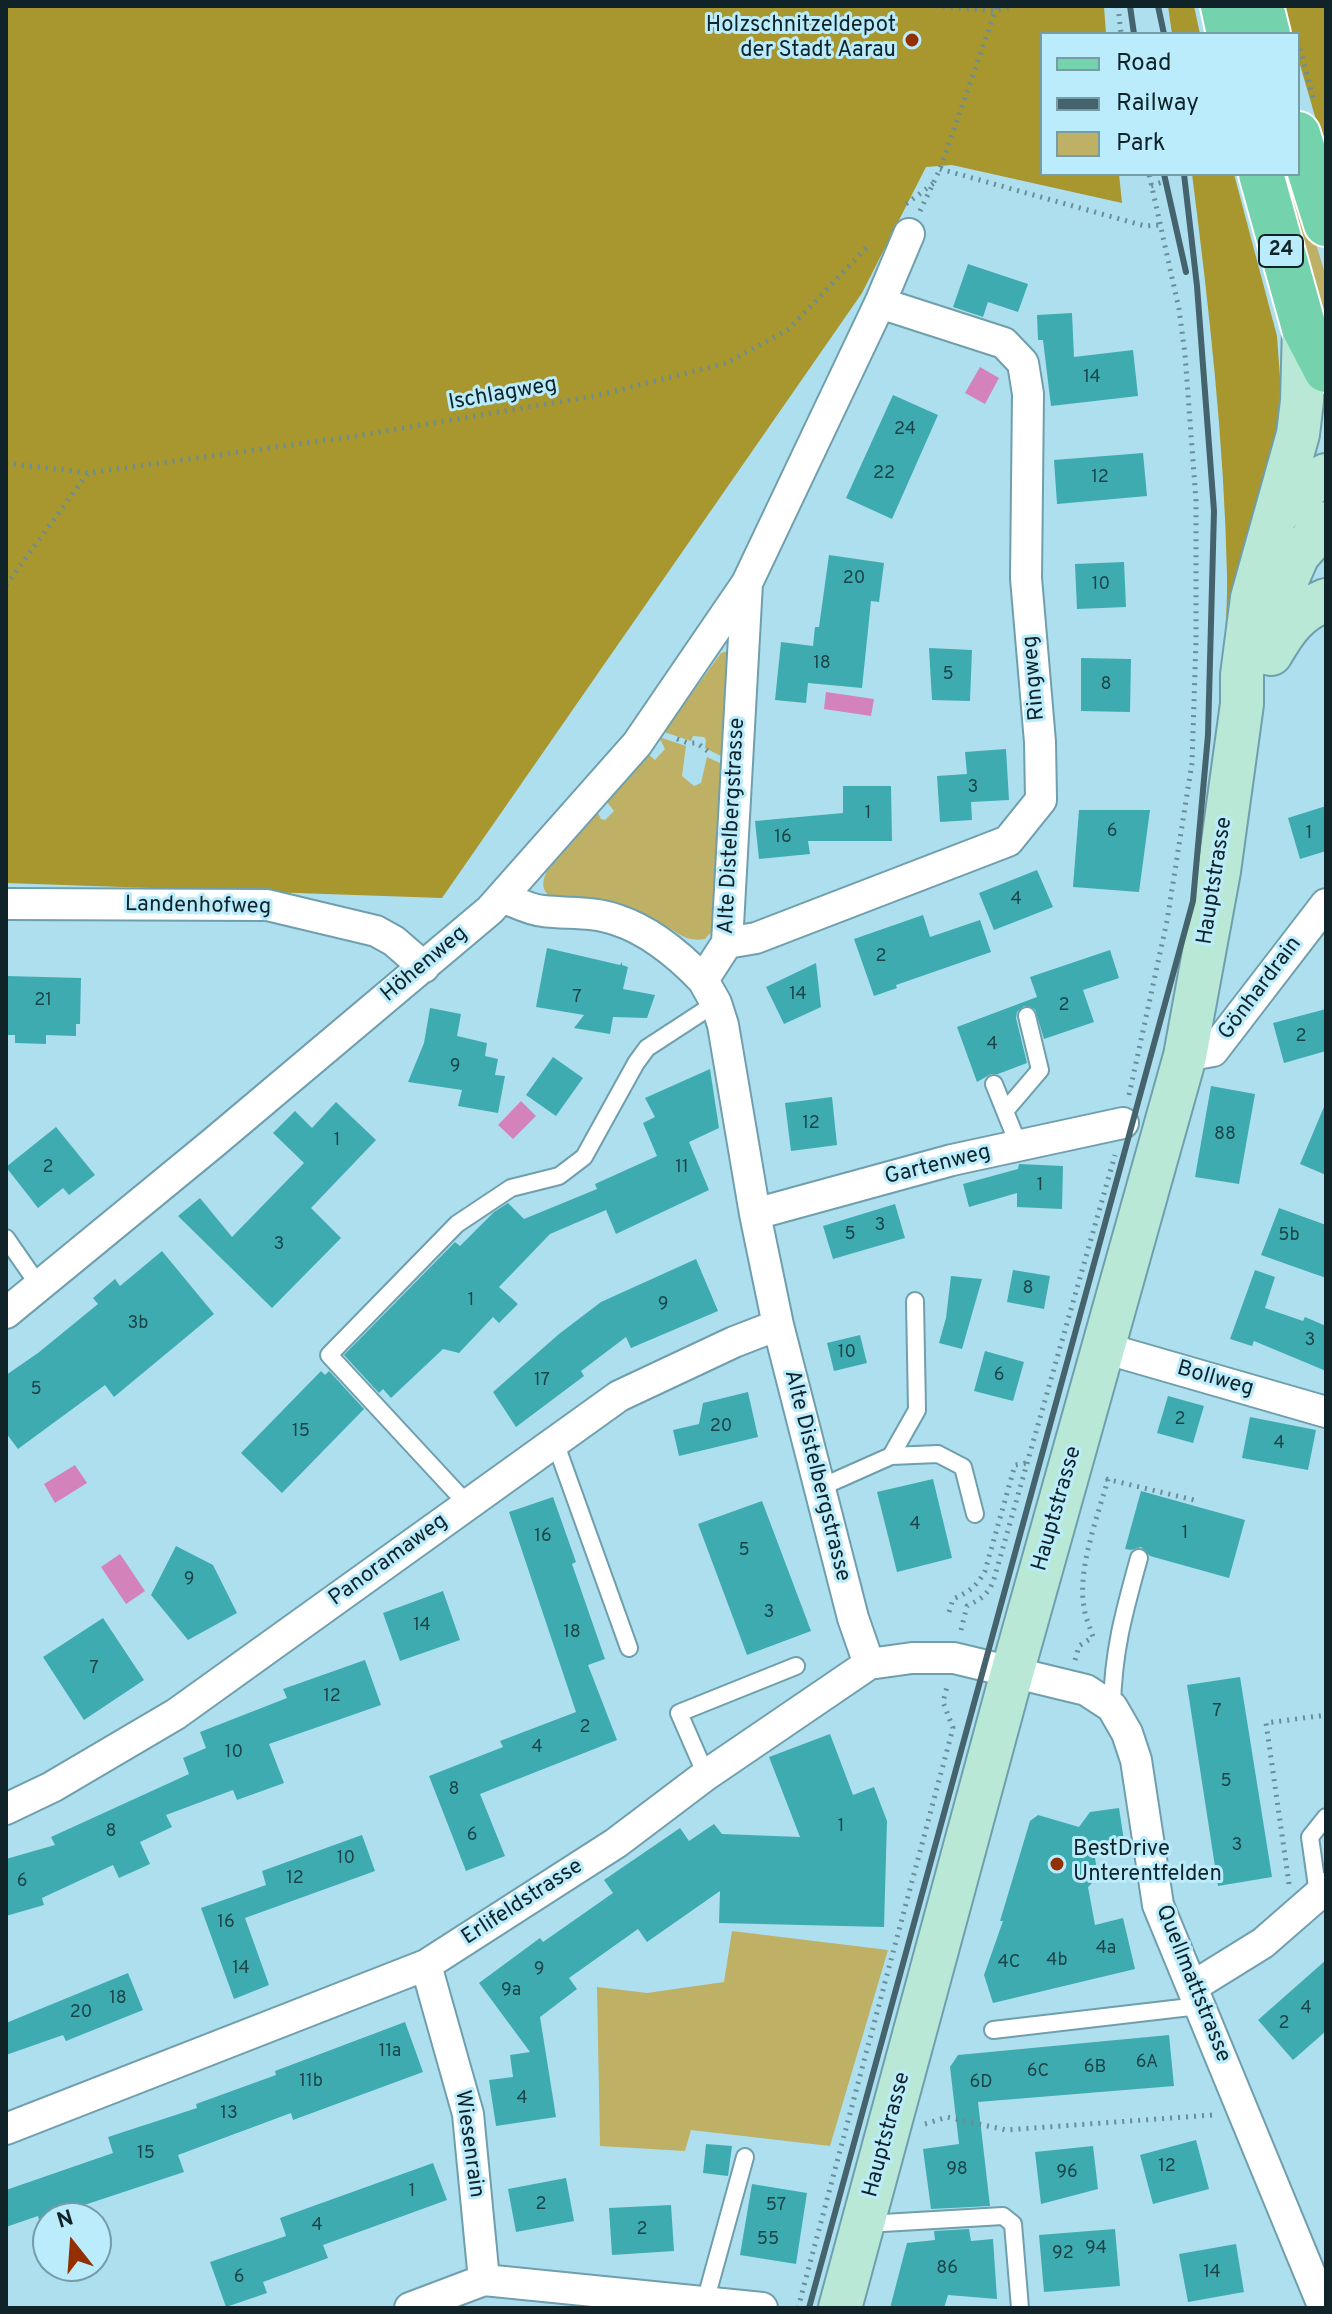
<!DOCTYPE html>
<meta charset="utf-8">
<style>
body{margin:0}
#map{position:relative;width:1332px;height:2314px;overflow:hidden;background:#aedfef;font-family:Overpass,sans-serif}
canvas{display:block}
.frame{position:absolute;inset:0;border:8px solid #0f2328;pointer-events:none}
.legend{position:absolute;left:1040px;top:32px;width:260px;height:144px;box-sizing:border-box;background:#bbecfc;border:2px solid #769ca7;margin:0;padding:10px 14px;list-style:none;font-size:24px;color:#0f2328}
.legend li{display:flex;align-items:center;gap:16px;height:40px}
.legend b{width:40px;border:2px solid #769ca7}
.north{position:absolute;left:32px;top:2202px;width:80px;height:80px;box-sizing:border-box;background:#bbecfc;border:2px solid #769ca7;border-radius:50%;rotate:343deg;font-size:22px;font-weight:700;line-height:32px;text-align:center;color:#0f2328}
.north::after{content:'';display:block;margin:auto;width:28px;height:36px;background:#942f01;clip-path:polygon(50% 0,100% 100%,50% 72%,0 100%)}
</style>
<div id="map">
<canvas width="1332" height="2314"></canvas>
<div class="frame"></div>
<ul class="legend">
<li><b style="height:10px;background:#74d3ad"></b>Road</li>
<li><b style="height:10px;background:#45636c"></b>Railway</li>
<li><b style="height:22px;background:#beb065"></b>Park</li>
</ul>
<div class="north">N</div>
</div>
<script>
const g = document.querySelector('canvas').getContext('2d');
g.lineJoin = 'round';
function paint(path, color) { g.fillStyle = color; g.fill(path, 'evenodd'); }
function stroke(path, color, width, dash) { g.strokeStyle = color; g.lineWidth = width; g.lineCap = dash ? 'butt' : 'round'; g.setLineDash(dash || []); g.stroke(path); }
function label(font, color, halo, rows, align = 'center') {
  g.font = font + ' Overpass,sans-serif'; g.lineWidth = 6; g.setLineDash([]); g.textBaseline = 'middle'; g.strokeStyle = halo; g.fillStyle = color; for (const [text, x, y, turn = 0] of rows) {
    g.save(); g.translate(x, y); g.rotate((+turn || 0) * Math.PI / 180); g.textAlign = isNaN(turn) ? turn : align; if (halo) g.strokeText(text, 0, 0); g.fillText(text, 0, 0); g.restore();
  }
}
const green = new Path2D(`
 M1281,174H1295L1326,277V336Z
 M728,651L724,741L722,743L723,757L705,748L706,740L704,737L693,736L691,741L664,732L721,653Z
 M659,737L686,746L682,776L694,786L701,783L707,757L722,764L715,928L705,939C685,943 677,931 660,923C625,904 589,902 550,897C541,889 542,881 547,871L598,813L601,819L605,820L614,811L607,802L648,754L655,760L665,749Z
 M732,1931L888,1950L830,2146L691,2130L685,2151L600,2146L597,1987L647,1993L724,1982Z`);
const forest = new Path2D(`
 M6,6H1104L1106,34H1042V174H1119L1122,203L952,165L926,167L862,293L442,898L6,883Z
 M1168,6H1194L1200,34H1172Z
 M1283,6H1326V154L1298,58V34H1291Z
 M1192,174H1234L1277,336L1282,406L1262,486L1221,690C1223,652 1228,612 1227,574C1224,440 1209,307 1192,174Z`);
const water = new Path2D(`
 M980,367L999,378L985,404L965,393Z
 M826,692L874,699L871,716L824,709Z
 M521,1101L536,1116L513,1139L498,1125Z
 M75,1465L87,1483L55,1503L44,1484Z
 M120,1554L145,1591L126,1604L101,1567Z`);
const building = new Path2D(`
 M968,264L1028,284L1018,312L988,302L983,317L953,307Z
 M1072,313L1074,357L1133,350L1138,396L1051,406L1043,340H1038L1037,315Z
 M893,395L938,415L892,519L846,498Z
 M1143,453L1147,496L1057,504L1054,460Z
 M829,555L884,563L879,602L871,601L862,688L808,683L806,703L775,700L781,642L813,646L815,627H819Z
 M1124,562L1126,607L1077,609L1075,564Z
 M929,648L972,650L970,701L932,700Z
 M1081,658L1131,659L1130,712L1081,711Z
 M1006,749L1009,800L971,802L972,820L940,822L937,776L967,774L965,752Z
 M843,786H891L892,841H808L810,854L759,859L755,821L843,813Z
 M1326,806V851L1300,859L1288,818Z
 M1079,810H1150L1139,892L1073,887Z
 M1037,870L1053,907L994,930L979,893Z
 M923,915L930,937L980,920L991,952L896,985L897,988L874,996L854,939Z
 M547,948L620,965L622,962V965L628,967L623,989L655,995L647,1018L613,1017L610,1034L574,1028L584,1015L536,1007Z
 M1110,950L1119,978L1083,990L1094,1022L1044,1039L1035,1009L1024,1006L1017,1012L1016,1018L1027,1063L998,1074H991L977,1082L957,1027L1037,997L1030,977Z
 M816,963L821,1007L784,1024L766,987Z
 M6,976L81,978L80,1024H76V1036L46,1035V1044L15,1043V1035H6Z
 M430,1008L461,1014L457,1036L487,1043L485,1056L498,1059L495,1075L505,1076L498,1113L458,1106L462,1090L408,1082L424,1043Z
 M1326,1009V1051L1284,1063L1273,1023Z
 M553,1057L583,1078L556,1116L526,1095Z
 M710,1069L719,1128L689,1142L709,1190L616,1234L606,1210L550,1234L499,1287L518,1304L499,1323L493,1317L459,1353L443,1349L391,1398L383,1389L379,1393L344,1355L455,1242L460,1246L494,1212L508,1203L524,1219L597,1189L595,1184L657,1156L643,1123L655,1117L645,1098Z
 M1211,1086L1255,1094L1239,1184L1195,1177Z
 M832,1097L837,1145L791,1151L785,1103Z
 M336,1102L376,1140L311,1208L341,1238L272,1308L178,1216L200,1198L232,1237L304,1163L273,1133L295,1111L312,1128Z
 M1326,1102V1175L1300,1164Z
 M56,1127L95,1175L69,1195L63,1188L38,1208L6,1167Z
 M1019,1164L1063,1166L1062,1209L1017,1207V1193L969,1207L963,1184L1018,1169Z
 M895,1204L905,1238L833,1259L823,1226Z
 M1279,1208L1326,1225V1278L1261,1255Z
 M162,1251L214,1314L114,1397L105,1385L18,1449L6,1433V1375L38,1353L98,1304L93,1298L115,1279L120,1286Z
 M696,1259L718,1311L631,1348L626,1337L581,1371L584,1376L516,1427L493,1392L559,1334L601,1302Z
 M1013,1270L1050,1276L1044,1309L1007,1302Z
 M1255,1270L1275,1277L1265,1308L1303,1321L1305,1317L1326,1326V1371L1254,1341L1252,1346L1230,1339Z
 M951,1276L982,1279L962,1349L939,1343L946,1318Z
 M860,1335L867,1363L834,1371L827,1343Z
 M985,1351L1024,1362L1013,1401L974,1391Z
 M321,1371L325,1375L329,1371L364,1409L282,1493L241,1453Z
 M748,1392L758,1437L679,1456L673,1430L699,1424L703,1403Z
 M1168,1396L1204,1406L1193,1443L1157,1433Z
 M1250,1417L1316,1430L1308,1470L1242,1458Z
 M933,1479L952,1558L897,1572L877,1492Z
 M1141,1491L1245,1520L1229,1578L1150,1556L1141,1547L1131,1550L1125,1549Z
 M553,1497L576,1562L572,1564L605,1659L588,1665L617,1740L480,1794L505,1856L466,1871L429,1776L503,1747L500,1741L576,1712L509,1512Z
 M762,1501L811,1631L747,1655L698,1524Z
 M176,1546L213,1565L237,1613L188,1640L151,1595Z
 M443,1591L460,1640L400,1661L383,1613Z
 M103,1618L144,1680L84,1720L43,1657Z
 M365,1660L381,1705L269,1744L284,1783L237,1800L233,1790L166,1815L172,1827L140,1842L150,1864L119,1878L113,1865L42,1898L44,1905L6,1916V1859L55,1845L51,1837L189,1774L183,1758L206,1748L200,1732L287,1698L283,1689Z
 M1240,1677L1272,1877L1218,1886L1187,1685Z
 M830,1734L853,1795L874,1787L887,1821L884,1927L719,1923L720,1891L647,1942L638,1929L569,1978L577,1989L540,2017L556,2117L496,2126L489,2080L513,2077L510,2055L530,2052L479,1983L540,1938L543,1942L613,1893L604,1880L680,1828L689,1841L714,1824L722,1834L800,1837L769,1757Z
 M1119,1808L1125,1847L1094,1852L1098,1877L1088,1887L1095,1925L1123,1918L1135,1969L993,2003L984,1975L1003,1921H1000L1030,1821L1038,1815L1079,1827L1090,1812Z
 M362,1835L375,1871L245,1918L269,1985L234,1999L201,1908L266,1885L262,1871Z
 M1326,1960V2031L1293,2060L1258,2020Z
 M128,1973L143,2010L66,2041L63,2035L6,2055V2023Z
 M405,2022L423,2072L293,2120L291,2113L178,2155L184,2172L39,2220L38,2216L6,2227V2190L113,2153L108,2137L197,2108L196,2104L276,2075L275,2071Z
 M1169,2035L1174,2086L978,2102L990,2206L931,2209L923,2149L959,2144L950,2067L958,2055Z
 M1196,2140L1209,2189L1153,2204L1140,2155Z
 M706,2144L732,2146L728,2176L703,2173Z
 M1093,2146L1098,2189L1041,2204L1035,2152Z
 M433,2163L447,2200L323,2245L328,2258L263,2282L267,2293L226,2307L210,2262L286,2236L280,2218Z
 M566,2178L574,2221L516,2232L508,2189Z
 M752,2184L807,2193L796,2264L740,2255Z
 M671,2205L674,2251L612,2255L609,2208Z
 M969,2229L971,2241L993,2239L997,2299L948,2295L944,2308H890L907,2243L935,2240L934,2231Z
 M1115,2229L1120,2286L1044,2292L1039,2235Z
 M1236,2244L1244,2292L1188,2302L1179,2254Z`);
const path = new Path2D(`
 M935,6L995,11L1014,6
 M1118,6L1121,34
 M1300,49L1314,101
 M940,169L1145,226L1159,225
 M1151,186L1171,179
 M906,204L934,183
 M920,211L940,169L997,6
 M6,463L88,473L356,436L595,396L727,363L789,329L870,244
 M6,585L88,473
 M677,739L688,743H697L710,753
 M1129,1095L1167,921L1192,763L1196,641V501L1185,354L1179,309L1149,174
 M1106,1479L1194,1500
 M949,1612L953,1599C969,1592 977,1586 985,1571L1015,1465L1026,1463
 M961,1630L967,1606C981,1599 989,1594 994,1579L1115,1155
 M1075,1660L1079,1646L1093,1637C1090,1627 1085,1617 1084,1607C1077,1569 1098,1516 1108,1479
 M1289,1884L1266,1723L1326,1715
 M925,2124L947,2117L1006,2130L1212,2115
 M798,2308L953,1728L943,1702L947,1687`);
const lane = new Path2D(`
 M994,1084L1019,1146
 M1005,1111L1040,1070L1027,1016
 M6,1238L40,1287
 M555,1442L629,1648
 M891,1456L938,1454L963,1467L975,1514
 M819,1488L891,1456L917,1410L915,1301
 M468,1505L329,1355L457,1224L511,1188L559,1176L584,1157L636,1063L647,1048L716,1003
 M1112,1707C1113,1651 1124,1612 1139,1558
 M706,1775L679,1713L796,1666
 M1318,1894L1310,1837L1326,1817
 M993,2030L1199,2006
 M866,2224L1003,2216L1013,2224L1020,2308
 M705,2302L745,2157`);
const street = new Path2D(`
 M502,897C515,902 530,910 543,911C568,914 593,911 617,920C651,931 679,955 703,980
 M6,904L267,905L376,931L394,941L424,967
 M727,943L756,938L1008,841L1041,800L1040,742L1026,578L1028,394L1023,363L1004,343L880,303
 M1185,1056L1213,1051L1326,904
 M755,1214L952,1160L1123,1123
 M6,1313L212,1144L490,910L637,744L747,583
 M1104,1348L1326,1412
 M869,1664L853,1618L778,1325L755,1214L723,1025L716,1003L703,980L727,943L747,583L880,303L909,234
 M6,1809L52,1787L176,1714L619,1396L734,1342L778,1325
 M426,1965L468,2114L484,2280
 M1192,1987L1263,1943L1326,1888
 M6,2129L426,1965L616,1843L706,1775L869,1664L912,1658H954L1086,1690L1112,1707L1127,1733L1136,1760L1158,1905L1324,2308
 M410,2308L484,2280L762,2308`);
const secondary = new Path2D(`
 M1277,514L1311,484L1326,475
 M1270,619L1298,555L1326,523
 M1271,654C1286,628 1298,611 1326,600
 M840,2308L1012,1673L1185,1056L1219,871L1242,704V675L1252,598L1298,434L1302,401L1304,328`);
const primary = new Path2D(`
 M1223,6L1229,34
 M1261,6L1268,34
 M1298,134L1326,224
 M1261,174L1304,328L1326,370`);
const rail = new Path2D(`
 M1130,6L1134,34
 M1158,6L1164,34
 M1164,174L1186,272
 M809,2308L1193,901L1208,735L1214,511L1197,286L1184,174`);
const markers = [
 [912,40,8,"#942f01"],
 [1057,1864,8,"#942f01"]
];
const numberNames = [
 ["14",1092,378],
 ["24",905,430],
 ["22",884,474],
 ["12",1100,478],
 ["20",854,579],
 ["10",1101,585],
 ["18",822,664],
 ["5",948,675],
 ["8",1106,685],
 ["3",973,788],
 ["1",868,814],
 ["6",1112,832],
 ["1",1309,834],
 ["16",783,838],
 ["4",1016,900],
 ["2",881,957],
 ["14",798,995],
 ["7",577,998],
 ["21",43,1001],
 ["2",1064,1006],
 ["2",1301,1037],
 ["4",992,1045],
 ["9",455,1067],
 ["12",811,1124],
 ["88",1225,1135],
 ["1",337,1141],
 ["2",48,1168],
 ["11",682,1168],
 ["1",1040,1186],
 ["3",880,1226],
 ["5",850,1235],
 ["5b",1289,1236],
 ["3",279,1245],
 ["8",1028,1289],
 ["1",471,1301],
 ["9",663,1305],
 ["3b",138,1324],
 ["3",1310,1341],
 ["10",847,1353],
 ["6",999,1376],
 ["17",542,1381],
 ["5",36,1390],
 ["2",1180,1420],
 ["20",721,1427],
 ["15",301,1432],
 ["4",1279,1444],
 ["4",915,1525],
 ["1",1185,1534],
 ["16",543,1537],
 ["5",744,1551],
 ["9",189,1580],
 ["3",769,1613],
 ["14",422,1626],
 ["18",572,1633],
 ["7",94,1669],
 ["12",332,1697],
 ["7",1217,1712],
 ["2",585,1728],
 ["4",537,1748],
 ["10",234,1753],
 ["5",1226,1782],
 ["8",454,1790],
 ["1",841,1827],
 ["8",111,1832],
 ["6",472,1836],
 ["3",1237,1846],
 ["10",346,1859],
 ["12",295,1879],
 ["6",22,1882],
 ["16",226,1923],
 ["4a",1106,1949],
 ["4b",1057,1961],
 ["4C",1009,1963],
 ["14",241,1969],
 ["9",539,1970],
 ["9a",511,1991],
 ["18",118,1999],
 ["4",1306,2009],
 ["20",81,2013],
 ["2",1284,2024],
 ["11a",390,2052],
 ["6A",1147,2063],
 ["6B",1095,2068],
 ["6C",1038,2072],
 ["11b",311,2082],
 ["6D",981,2083],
 ["4",522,2099],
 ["13",229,2114],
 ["15",146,2154],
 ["12",1167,2167],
 ["98",957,2170],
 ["96",1067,2173],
 ["1",412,2192],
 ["2",541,2205],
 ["57",776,2206],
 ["4",317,2226],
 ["2",642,2230],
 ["55",768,2240],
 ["94",1096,2249],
 ["92",1063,2254],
 ["86",947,2269],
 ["14",1212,2273],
 ["6",239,2278]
];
const shields = [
 [1281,251,44]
];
const shieldNames = [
 ["24",1281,251]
];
const poiNames = [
 ["Holzschnitzeldepot",896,27],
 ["der Stadt Aarau",896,52],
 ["BestDrive",1073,1851,"left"],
 ["Unterentfelden",1073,1876,"left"]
];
const streetNames = [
 ["Ischlagweg",503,395,-10],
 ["Ringweg",1035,678,-95],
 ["Alte Distelbergstrasse",733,826,-87],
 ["Hauptstrasse",1216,881,-81],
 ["Landenhofweg",198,907,1],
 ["Höhenweg",425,965,-40],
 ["Gönhardrain",1261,989,-53],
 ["Gartenweg",938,1166,-14],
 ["Bollweg",1215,1380,16],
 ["Alte Distelbergstrasse",816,1476,76],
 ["Hauptstrasse",1058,1509,-74],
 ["Panoramaweg",389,1561,-36],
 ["Erlifeldstrasse",523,1903,-33],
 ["Quellmattstrasse",1192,1984,68],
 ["Hauptstrasse",888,2135,-75],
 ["Wiesenrain",468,2144,82]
];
paint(green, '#beb065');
paint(forest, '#a8962e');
paint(water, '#d382ba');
paint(building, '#3eabb0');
stroke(lane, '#6f9fad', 20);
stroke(street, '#6f9fad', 34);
stroke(secondary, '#6f9fad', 46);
stroke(primary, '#fff', 48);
stroke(path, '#698d99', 5, [2, 6]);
stroke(lane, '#fff', 16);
stroke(street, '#fff', 30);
stroke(secondary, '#b9e9d6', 42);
stroke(primary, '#74d3ad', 44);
stroke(rail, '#45636c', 6);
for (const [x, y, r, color] of markers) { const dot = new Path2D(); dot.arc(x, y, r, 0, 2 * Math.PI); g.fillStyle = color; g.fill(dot); stroke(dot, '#bbecfc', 3); }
label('18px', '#1b454a', null, numberNames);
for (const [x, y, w] of shields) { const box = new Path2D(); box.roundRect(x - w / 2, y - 16, w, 32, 6); g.fillStyle = '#bbecfc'; g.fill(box); stroke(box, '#0f2328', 2); }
label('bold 20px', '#0f2328', null, shieldNames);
label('22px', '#0f2328', '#bbecfc', poiNames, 'right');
label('22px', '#0f2328', '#bbecfc', streetNames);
</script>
